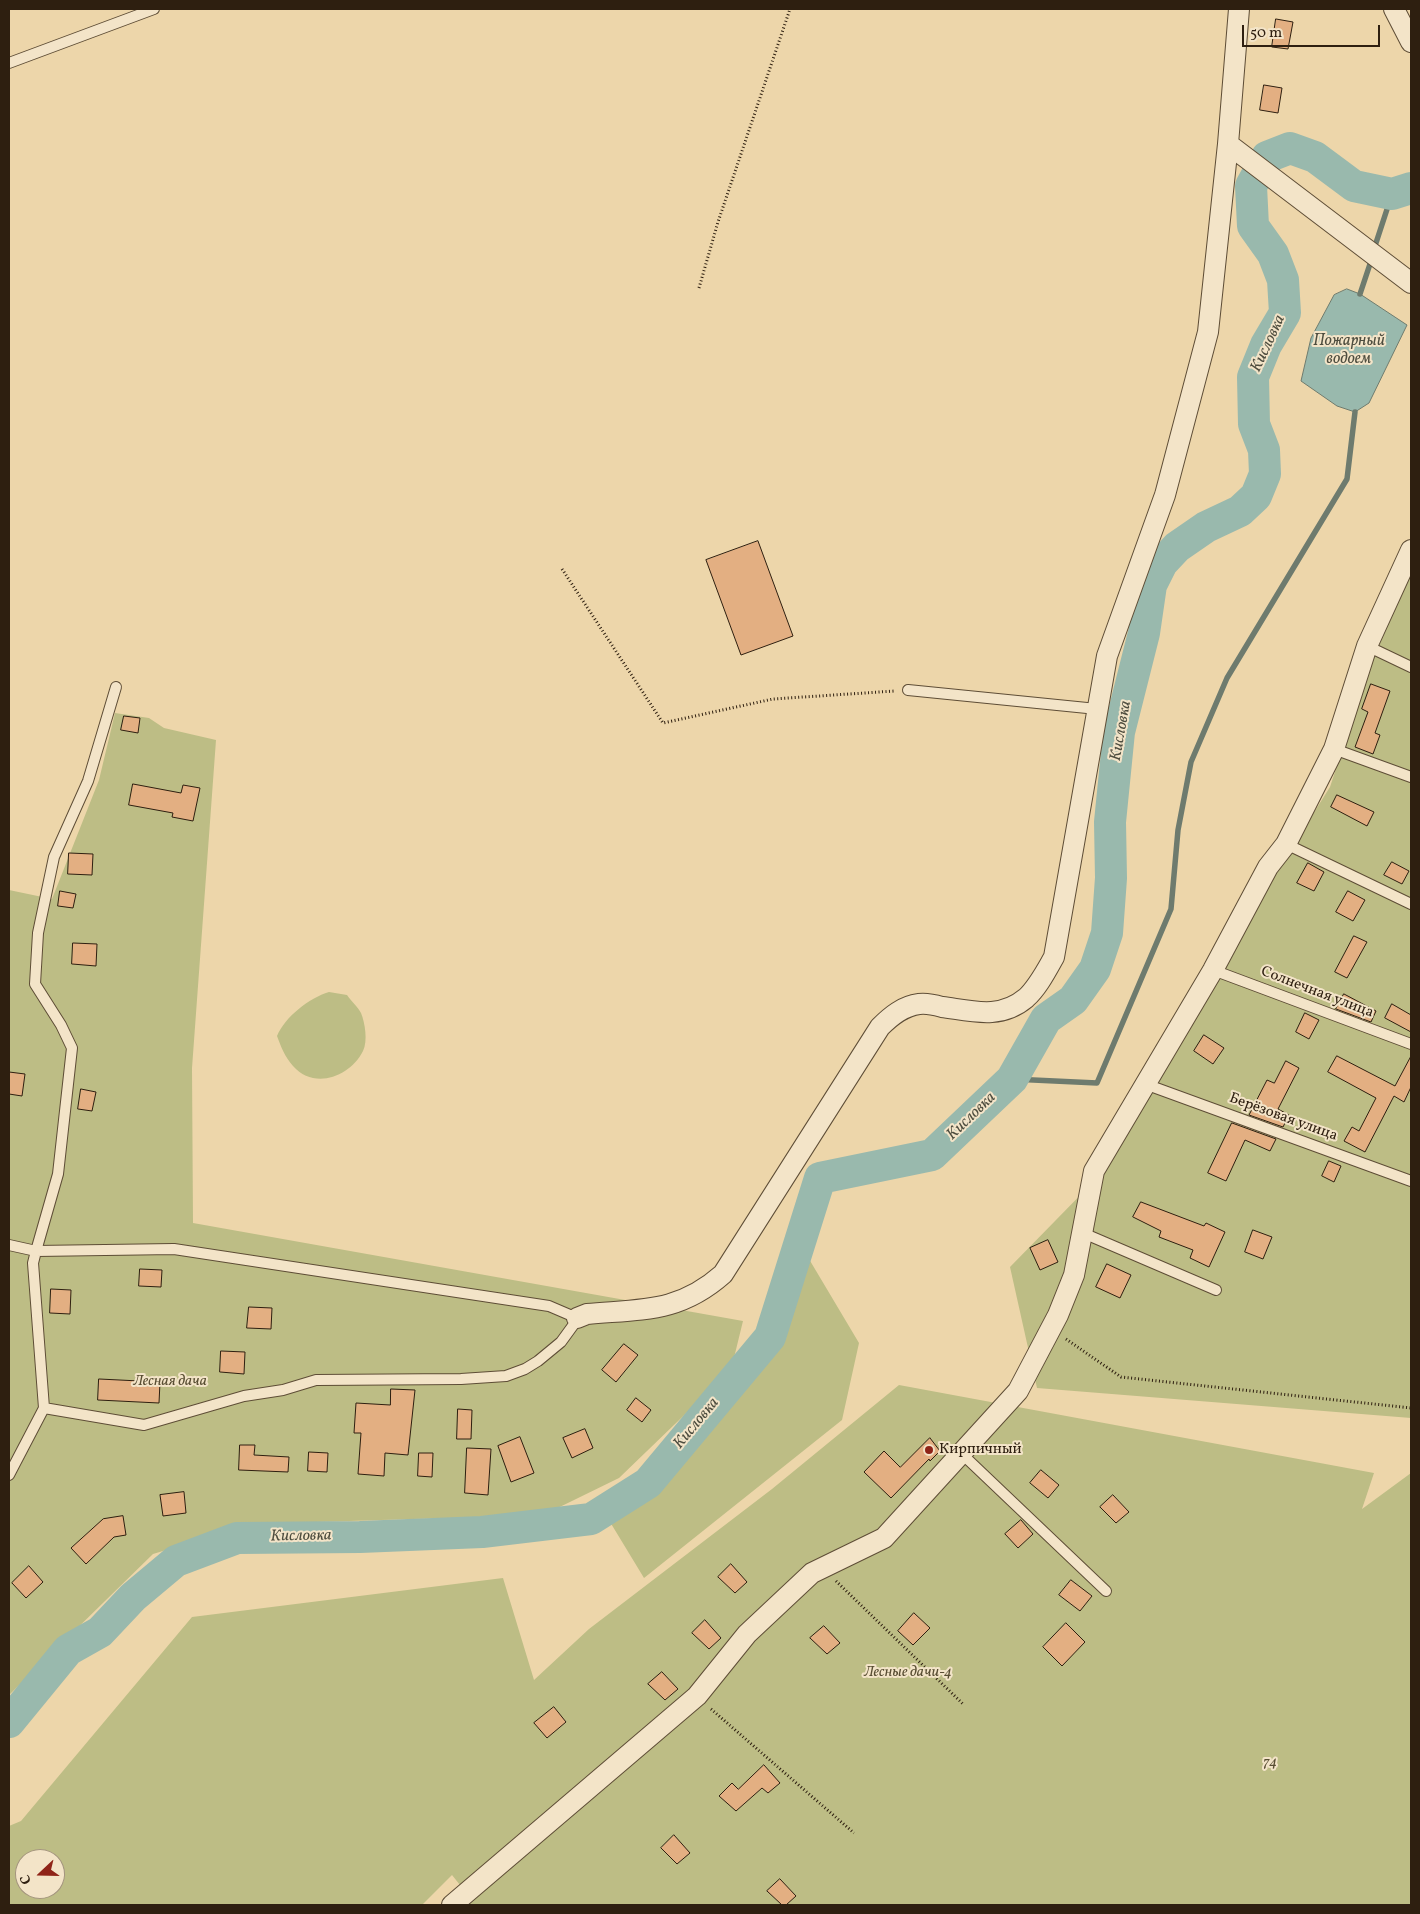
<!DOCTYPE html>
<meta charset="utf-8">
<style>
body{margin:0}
#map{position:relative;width:1420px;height:1914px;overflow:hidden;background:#edd6aa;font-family:Vollkorn,serif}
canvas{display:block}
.frame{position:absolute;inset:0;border:10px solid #2e1f10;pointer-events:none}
.north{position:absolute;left:15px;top:1849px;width:50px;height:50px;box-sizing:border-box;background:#f3e4c8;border:1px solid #a4957e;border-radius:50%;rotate:249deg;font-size:14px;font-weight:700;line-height:20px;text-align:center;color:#2e1f10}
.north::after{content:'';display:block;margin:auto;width:18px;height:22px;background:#8f2418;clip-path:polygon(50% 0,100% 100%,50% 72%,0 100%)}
.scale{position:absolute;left:1242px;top:25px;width:138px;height:22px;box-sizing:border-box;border:2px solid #2e1f10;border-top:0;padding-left:6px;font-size:15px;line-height:18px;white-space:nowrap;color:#2e1f10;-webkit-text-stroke:4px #f3e4c8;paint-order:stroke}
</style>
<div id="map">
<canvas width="1420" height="1914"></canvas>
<div class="frame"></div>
<div class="north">С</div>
<div class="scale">50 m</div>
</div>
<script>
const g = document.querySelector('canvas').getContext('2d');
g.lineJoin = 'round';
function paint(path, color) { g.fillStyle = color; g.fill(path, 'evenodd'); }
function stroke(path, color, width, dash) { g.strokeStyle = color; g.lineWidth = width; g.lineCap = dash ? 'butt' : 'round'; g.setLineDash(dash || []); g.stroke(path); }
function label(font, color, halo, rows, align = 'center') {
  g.font = font + ' Vollkorn,serif'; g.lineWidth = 4; g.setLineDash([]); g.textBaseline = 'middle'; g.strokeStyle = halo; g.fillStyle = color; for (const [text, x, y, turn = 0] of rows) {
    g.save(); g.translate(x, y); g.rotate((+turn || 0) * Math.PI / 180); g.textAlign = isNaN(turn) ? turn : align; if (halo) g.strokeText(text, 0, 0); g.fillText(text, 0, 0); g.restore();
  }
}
const green = new Path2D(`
 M1411,542V1418L1037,1388L1010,1267L1100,1175L1257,903L1330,787Z
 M115,713L149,718L164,728L216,740L192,1068L193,1223L743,1321L731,1370L619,1478L527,1523L446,1518L252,1524L153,1554L9,1695V890L52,899L99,780Z
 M329,992L347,995C351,1001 358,1007 361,1013C365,1023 368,1041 363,1051C350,1077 314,1090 293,1066C285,1057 281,1047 277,1036C285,1017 309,998 329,992Z
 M806,1254L859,1343L842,1420L644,1578L607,1517L647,1493L727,1399Z
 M899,1385L1374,1473L1362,1509L1411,1473V1905H463L464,1890L452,1875L422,1905H9V1826L21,1821L192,1617L503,1578L534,1680L589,1629L772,1489ZM25,1859H55V1889H25Z`);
const water = new Path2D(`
 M1347,289L1360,294L1407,325L1369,403L1355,412L1337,406L1301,381L1311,338L1334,295Z`);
const stream = new Path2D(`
 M1374,249L1392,194
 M1360,294L1372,258
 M1012,1079L1097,1083L1171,909L1178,830L1191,762L1227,678L1347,479L1355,412`);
const river = new Path2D(`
 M9,1722L68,1650L100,1632L133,1597L176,1561L237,1538L360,1537L482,1532L591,1519L648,1483L770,1337L820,1178L932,1155L1012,1079L1046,1019L1073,1000L1095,969L1107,933L1111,878L1110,822L1119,732L1144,633L1151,585L1162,563L1177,547L1206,527L1240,511L1256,496L1265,474L1264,450L1254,424L1253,377L1266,345L1285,313L1283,280L1273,254L1253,226L1251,186L1267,157L1290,148L1315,157L1354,186L1392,194L1411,188`);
const building = new Path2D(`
 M1276,19L1293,22L1288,49L1272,47Z
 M1264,85L1282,88L1278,113L1260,110Z
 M758,541L793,636L741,655L706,560Z
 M1371,684L1390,691L1375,733L1380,735L1373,754L1355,747L1368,712L1362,709Z
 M124,716L140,718L138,733L121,730Z
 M133,784L181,793L183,785L200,788L193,821L172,817L173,813L129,805Z
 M1337,795L1374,812L1367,826L1331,807Z
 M69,853L93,854L92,875L68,874Z
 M1392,862L1409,871L1402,884L1384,875Z
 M1308,863L1324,872L1314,891L1297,883Z
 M60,891L76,894L73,908L58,906Z
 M1348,891L1365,900L1353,921L1336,912Z
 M1354,936L1367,942L1347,978L1335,972Z
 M73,943L97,944L96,966L72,964Z
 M1344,994L1376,1011L1371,1022L1336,1009Z
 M1392,1004L1411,1015V1032L1385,1018Z
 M1305,1013L1319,1020L1309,1039L1296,1032Z
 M1204,1035L1224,1048L1213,1064L1194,1051Z
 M1337,1056L1395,1086L1411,1056V1087L1404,1102L1394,1096L1365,1152L1344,1141L1352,1127L1359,1131L1376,1098L1328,1072Z
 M1286,1061L1299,1068L1278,1109L1289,1115L1283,1127L1249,1115L1267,1080L1274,1083Z
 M9,1072L25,1074L22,1096L9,1094Z
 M81,1089L96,1092L92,1111L78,1109Z
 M1232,1123L1276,1139L1270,1151L1245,1140L1226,1181L1208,1173Z
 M1329,1161L1341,1166L1334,1182L1322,1176Z
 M1141,1202L1204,1226L1206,1223L1225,1232L1209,1267L1190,1258L1193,1250L1159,1237L1161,1231L1133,1217Z
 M1253,1230L1272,1237L1263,1259L1245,1252Z
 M1048,1240L1058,1262L1040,1270L1030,1248Z
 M1107,1264L1131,1275L1120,1298L1096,1287Z
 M140,1269L162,1270L161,1287L139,1286Z
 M51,1289L71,1290L70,1314L50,1313Z
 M249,1307L272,1308L271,1329L247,1328Z
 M624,1344L638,1355L616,1382L602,1370Z
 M221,1351L245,1352L244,1374L220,1372Z
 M99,1379L160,1382L159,1403L98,1400Z
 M391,1389L415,1390L408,1455L385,1453L384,1476L358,1474L361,1433H354L356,1403L390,1405Z
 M636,1398L651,1410L642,1422L627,1410Z
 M458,1409L472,1410L471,1439H457Z
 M585,1429L593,1448L572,1458L563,1438Z
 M520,1437L534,1473L511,1482L498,1446Z
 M930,1438L940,1451L930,1461L929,1459L891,1498L864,1472L884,1451L900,1467Z
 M240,1445H255L254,1455L289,1457L288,1472L239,1470Z
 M467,1448L491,1449L488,1495L465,1493Z
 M309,1452L328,1453L327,1472L308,1471Z
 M419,1453H433L432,1477L418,1476Z
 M1041,1470L1059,1485L1048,1498L1030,1483Z
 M184,1492L186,1513L163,1516L160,1495Z
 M1113,1495L1129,1512L1116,1523L1100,1507Z
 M123,1516L126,1535L114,1537L86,1564L71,1548L103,1519Z
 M1021,1520L1033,1534L1018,1548L1005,1534Z
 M731,1564L747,1582L735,1593L718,1577Z
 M29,1566L43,1582L26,1598L12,1583Z
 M1071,1580L1092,1596L1080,1611L1059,1595Z
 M914,1613L930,1628L913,1645L898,1631Z
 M705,1620L721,1638L709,1649L692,1633Z
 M1066,1623L1085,1642L1062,1666L1043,1647Z
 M824,1626L840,1643L827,1654L810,1638Z
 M662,1672L678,1689L665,1700L648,1684Z
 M554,1707L566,1722L547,1738L534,1723Z
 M764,1765L780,1783L768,1793L762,1788L736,1811L719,1796L732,1783L738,1789Z
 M674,1835L690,1853L677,1864L661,1848Z
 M780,1879L796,1896L786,1905H782L767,1891Z`);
const path = new Path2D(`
 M699,288L718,222L790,9
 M562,569L663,723L773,699L895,691
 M1066,1339L1121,1377L1411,1408
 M836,1581L963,1704
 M711,1709L854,1833`);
const lane = new Path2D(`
 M9,63L154,9
 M1367,646L1411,667
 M908,690L1097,709
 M1334,749L1411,777
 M1286,844L1411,904
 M1213,970L1411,1044
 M1145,1084L1411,1181
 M1083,1233L1216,1290
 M9,1245L36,1251L174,1249L549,1306L577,1318V1320L561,1342L538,1361L525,1369L506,1376L461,1379L316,1380L283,1390L244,1396L144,1425L44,1408L33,1263L36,1251L58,1174L72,1048L61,1025L35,984L38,933L54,857L88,781L116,687
 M961,1453L1106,1591
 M9,1475L44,1408`);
const street = new Path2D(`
 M1394,9L1411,42
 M1228,144L1411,283
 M577,1318L587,1314C642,1309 679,1313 723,1274L880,1027C891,1016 903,1006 919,1004C926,1003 935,1005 942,1007C972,1011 1000,1020 1026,998C1038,987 1046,971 1054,957L1107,656L1165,495L1208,332L1228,144L1239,9
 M452,1905L697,1696L747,1634L812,1573L884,1538L1018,1391L1058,1315L1074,1275L1094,1171L1213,970L1268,867L1286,844L1334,749L1367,646L1411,550`);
const markers = [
 [929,1450,5,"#8f2418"]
];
const streetNames = [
 ["Солнечная улица",1317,993,21],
 ["Берёзовая улица",1283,1118,20]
];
const parkNames = [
 ["Лесная дача",170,1382],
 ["Лесные дачи-4",908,1673],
 ["74",1270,1763]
];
const poiNames = [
 ["Кирпичный",939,1450]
];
const waterNames = [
 ["Пожарный",1349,342],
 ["водоем",1349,360],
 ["Кисловка",1269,344,-65],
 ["Кисловка",1122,731,-80],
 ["Кисловка",972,1117,-44],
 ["Кисловка",697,1424,-50],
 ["Кисловка",301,1537,-1]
];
paint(green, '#bdbd85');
paint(water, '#99b9ad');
stroke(water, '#6e7b6e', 1);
stroke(stream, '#6e7b6e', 5.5);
stroke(river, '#99b9ad', 32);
paint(building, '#e3af82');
stroke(building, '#2e1f10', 1);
stroke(lane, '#5e4d36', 12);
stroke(street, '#5e4d36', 22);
stroke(path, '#2e1f10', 3, [1, 2.5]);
stroke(lane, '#f3e4c8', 10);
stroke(street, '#f3e4c8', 20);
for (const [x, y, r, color] of markers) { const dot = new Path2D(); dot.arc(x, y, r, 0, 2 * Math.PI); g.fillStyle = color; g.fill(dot); stroke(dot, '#f3e4c8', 2); }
label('15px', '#2e1f10', '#f3e4c8', streetNames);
label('italic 15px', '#594e33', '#f3e4c8', parkNames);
label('15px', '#2e1f10', '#f3e4c8', poiNames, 'left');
label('italic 16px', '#4e4d3f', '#f3e4c8', waterNames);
</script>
